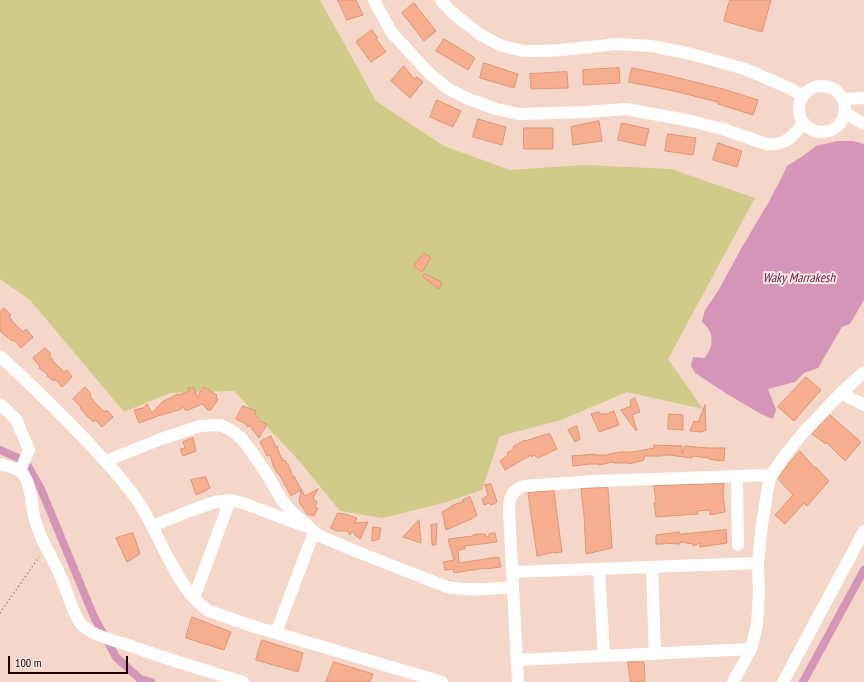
<!DOCTYPE html>
<style>
body{margin:0}
#map{position:relative;width:864px;height:682px;overflow:hidden;background:#f5d7ca;font-family:"PT Sans Narrow",sans-serif}
canvas{display:block}
.scale{position:absolute;left:8px;top:656px;width:120px;height:18px;box-sizing:border-box;border:2px solid #1f0700;border-top:0;padding-left:5px;font-size:12px;line-height:14px;white-space:nowrap;color:#1f0700;-webkit-text-stroke:3px #f7e7e1;paint-order:stroke}
</style>
<div id="map">
<canvas width="864" height="682"></canvas>
<div class="scale">100 m</div>
</div>
<script>
const g = document.querySelector('canvas').getContext('2d');
g.lineJoin = 'round';
function paint(path, color) { g.fillStyle = color; g.fill(path, 'evenodd'); }
function stroke(path, color, width, dash) { g.strokeStyle = color; g.lineWidth = width; g.lineCap = dash ? 'butt' : 'round'; g.setLineDash(dash || []); g.stroke(path); }
function label(font, color, halo, rows, align = 'center') {
  g.font = font + ' "PT Sans Narrow",sans-serif'; g.lineWidth = 4; g.setLineDash([]); g.textBaseline = 'middle'; g.strokeStyle = halo; g.fillStyle = color; for (const [text, x, y, turn = 0] of rows) {
    g.save(); g.translate(x, y); g.rotate((+turn || 0) * Math.PI / 180); g.textAlign = isNaN(turn) ? turn : align; if (halo) g.strokeText(text, 0, 0); g.fillText(text, 0, 0); g.restore();
  }
}
const green = new Path2D(`
 M0,0H320L376,101L444,146L510,170L584,165L671,169L755,198L668,359L703,409L627,392L561,420L500,436L482,490L447,502L382,518L340,511L300,462L234,391L170,393L124,412L30,300L0,279Z`);
const water = new Path2D(`
 M837,141H853L864,144V300L850,324L842,327L818,368L804,373L795,382L768,389L776,410L773,419L761,414L727,394L695,373L691,366L693,357L704,358C715,347 714,331 702,322L705,310L718,291L742,247L767,205L783,175L787,166L803,156L816,146Z`);
const canal = new Path2D(`
 M0,450L25,461L41,489L94,617L116,657L140,679L151,682
 M803,682L864,570`);
const building = new Path2D(`
 M338,0H356L363,15L347,20Z
 M730,0H771L762,32L724,21Z
 M414,3L436,31L424,41L402,13Z
 M372,30L378,38L376,39L386,52L371,62L356,42Z
 M444,39L474,57V60L468,70L436,51Z
 M484,63L518,74L514,88L480,78Z
 M404,66L414,79L417,77L423,82L410,98L391,81Z
 M619,68L620,83L583,85V70Z
 M632,68L671,76L723,89L758,100L753,115L718,104V102L674,91L629,82Z
 M567,72L568,88L531,89L530,74Z
 M437,100L461,111L453,127L430,117Z
 M478,119L506,127L502,145L473,137Z
 M599,121L602,141L573,145L571,127Z
 M622,123L649,129L645,146L618,140Z
 M524,128H553V149H524Z
 M668,134L696,138L693,155L665,151Z
 M718,143L742,151L737,167L713,160Z
 M424,253L431,258L422,272L414,266Z
 M425,274L442,282L439,289L423,277Z
 M4,308L11,315L9,316L13,322L23,332L26,329L33,337L21,348L14,340L12,341L0,331V312Z
 M45,348L51,354L49,355L54,362L64,372L67,370L72,377L62,387L55,379L54,381L47,376L48,375L39,368L40,367L33,358Z
 M806,377L821,390L794,421L778,407Z
 M85,387L91,394L90,396L96,404L105,412L107,410L113,417L102,427L95,420L93,422L86,415L80,408L81,407L73,399Z
 M204,387L217,395L216,398L218,399L211,410H208L202,404L188,410H185L184,407L179,410L158,416L139,423L134,410L143,408L147,404L152,413L162,402L178,394L179,395L189,391L188,388H194L197,397Z
 M635,398L640,412L632,415L637,430L636,431L621,410L631,406L630,401Z
 M705,405L706,430L702,432L690,431L694,421L698,422Z
 M243,406L256,411L255,414L260,420V421L267,424L259,438L249,425L248,427L244,423L236,419Z
 M614,411L619,425L599,432L591,414L599,412L600,414H607Z
 M669,414L683,415V430L668,429Z
 M830,415L861,442L845,461L827,443L826,444L812,434Z
 M577,426L580,439L575,442L568,430Z
 M550,434L557,449L538,458L534,455L532,457L531,455L505,470L500,461L508,455L507,453L514,449L513,447L524,440L525,441L540,436Z
 M271,436L276,447L277,446L281,458H282L283,461L285,460L287,464H288L293,477L294,476L305,496L318,489L313,498L317,502L315,508H318L314,516L307,514L299,502L301,490L291,496L279,474H278L274,468L270,455L267,456L260,442Z
 M193,438L196,451L183,456L180,449L185,448L183,442Z
 M654,445L682,446V454L685,446L708,448H725L724,461L714,460L709,459V458L692,456V458L669,455H661V456H644V460L629,464V463H613V462L598,465V464H590L573,466L572,456L595,454V455H606L620,452H633L654,448Z
 M800,451L815,468L816,467L829,481L807,506L804,503L785,524L775,515L793,495L778,479L790,462Z
 M206,477L210,488L207,489V490L196,495L191,480Z
 M491,484L497,502L491,505L489,503L484,505L482,499L488,495L485,485Z
 M724,484L723,493L725,512L710,515V510L697,511L698,514L656,517L654,503H656L654,486Z
 M608,488L612,548L586,554L584,515L581,489Z
 M554,491L562,552L554,553V552L537,556L528,493Z
 M470,497L477,515L472,519L464,522L446,530L444,523H445L442,512L451,507V506L464,501L463,500Z
 M338,513L345,514L357,518L355,523L368,522L360,539L355,535L352,531L350,535L347,531H336L331,528Z
 M419,520L421,543L403,537Z
 M437,524L436,545H432L431,525Z
 M373,527L381,528L379,539L372,541Z
 M726,530L727,543L700,547V543L693,546V544L680,542V544L663,543V544H656V535L679,532L680,534Z
 M133,533L140,554L127,562L116,538Z
 M495,533L497,542L465,546V549L458,550L459,563L499,557L501,567L485,569V568L454,573L453,569L445,570L443,562L454,560L448,539L473,536V535L477,534H485L486,537H489V534Z
 M192,617L231,632L224,650L186,638Z
 M262,640L303,653L298,672L256,660Z
 M334,662L373,674L370,682H326Z
 M628,662H644L645,681L631,682Z`);
const path = new Path2D(`
 M0,613L39,557`);
const minor = new Path2D(`
 M374,0L377,6L392,33L429,73L447,88L466,98L496,109L519,114L587,112L626,109L686,120L723,129L766,144C785,146 793,137 803,123
 M441,0L443,3L455,15L481,35L502,46L523,51H542L561,50L617,44L651,46L687,53L745,69L789,88L799,94L806,93
 M799 109a23 23 0 1 1 46 0a23 23 0 1 1-46 0Z
 M843,99L864,98
 M845,113L864,124
 M0,356C28,382 55,408 81,435C100,455 119,475 135,497C148,515 157,536 167,556C178,576 189,598 209,611L252,626L442,682
 M841,393L864,405
 M0,404L16,419L29,450L20,471
 M106,461L161,439L200,426L216,425L223,426L234,432L242,439L251,451L266,473L282,500L291,511L318,535L350,549L447,587C469,591 491,589 513,587
 M0,464C7,466 20,469 24,475C32,487 31,503 34,516C39,539 53,558 62,580C68,593 72,613 81,624C93,636 112,640 128,645C166,659 204,670 243,682
 M737,476L738,545
 M152,526L187,512L215,502L230,500L243,503L304,526
 M652,567L655,654
 M599,569L604,656
 M512,572L758,563
 M194,598L230,500
 M276,633L314,532
 M517,660L751,649
 M518,682L509,511C509,499 511,490 524,486L594,481L771,475
 M733,682L751,649L757,625L759,592L758,563L762,524L768,487L771,475L789,450L803,433L841,393L864,372
 M783,682L864,531`);
const waterNames = [
 ["Waky Marrakesh",799,278]
];
paint(green, '#d0cb88');
paint(water, '#d595b9');
stroke(canal, '#d595b9', 8);
paint(building, '#f6ae8f');
stroke(building, '#db9577', 1);
stroke(path, '#8d7268', 1.5, [1, 3]);
stroke(minor, '#fff', 12);
label('italic 13px', '#6c2152', '#f7e7e1', waterNames);
</script>
